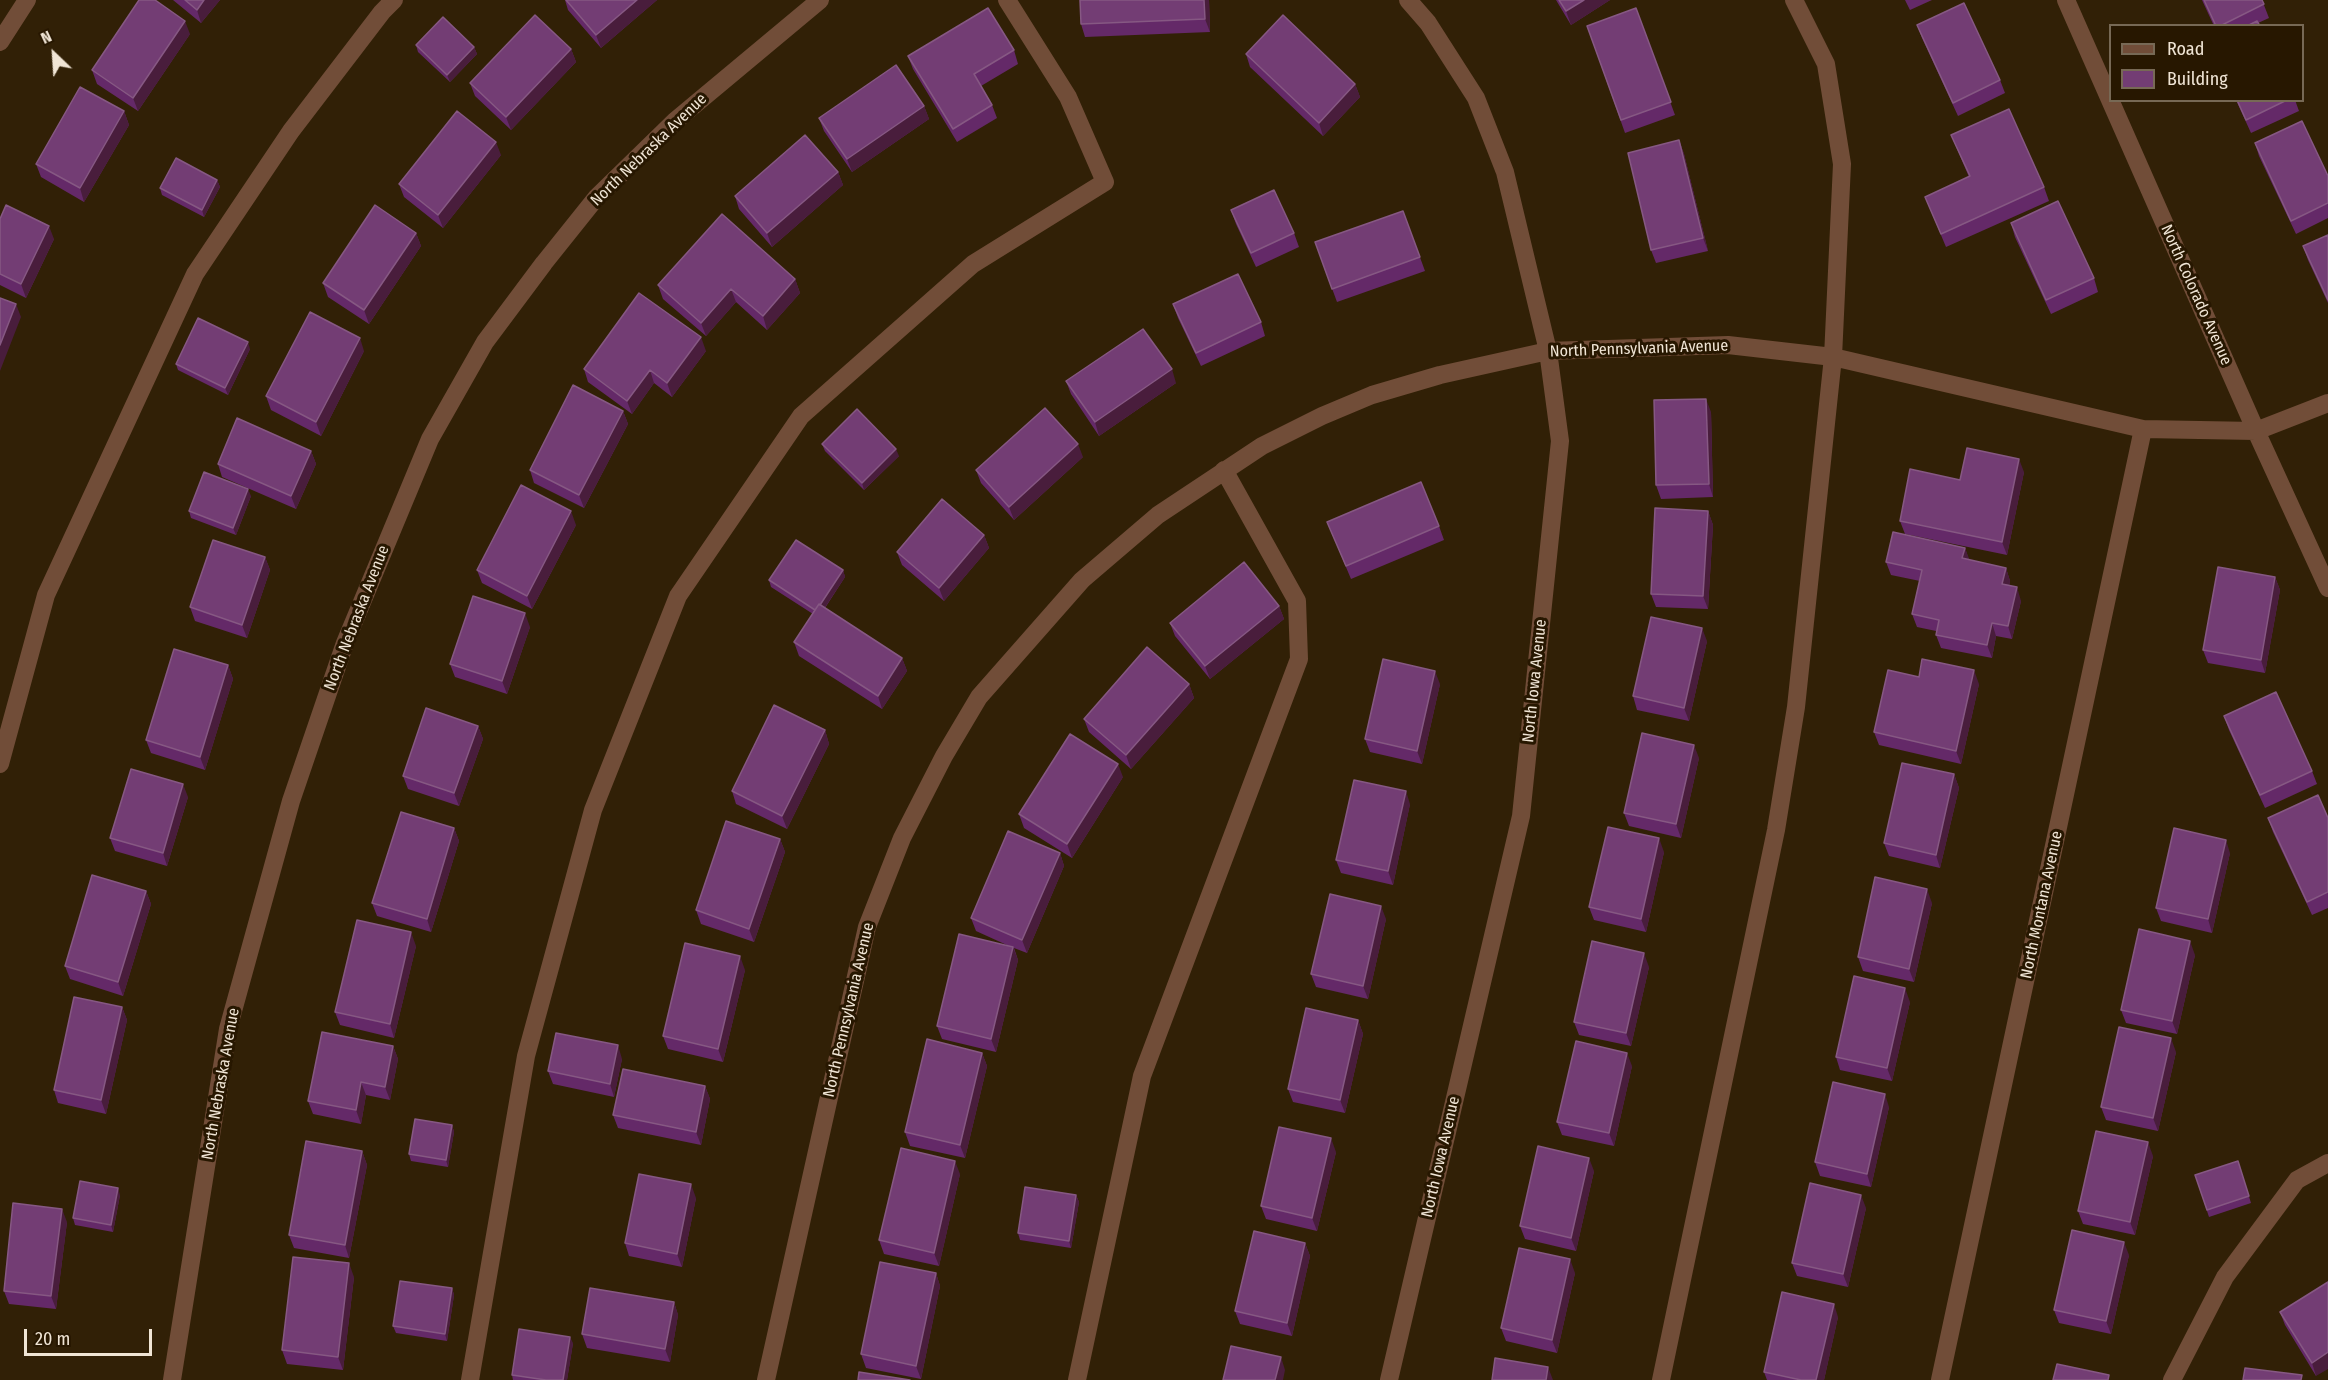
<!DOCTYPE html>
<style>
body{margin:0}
#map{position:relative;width:2328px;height:1380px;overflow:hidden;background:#312006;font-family:"Fira Sans Condensed",sans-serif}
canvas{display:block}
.legend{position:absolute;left:2109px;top:24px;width:195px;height:78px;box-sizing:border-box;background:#271700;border:2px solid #776955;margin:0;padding:8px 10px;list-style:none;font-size:18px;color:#f0e5d5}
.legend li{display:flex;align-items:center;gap:12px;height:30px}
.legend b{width:30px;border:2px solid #776955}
.north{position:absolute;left:24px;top:24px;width:60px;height:60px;-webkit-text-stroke:4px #271700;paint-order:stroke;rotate:335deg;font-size:16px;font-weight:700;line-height:24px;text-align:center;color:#f0e5d5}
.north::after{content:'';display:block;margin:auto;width:21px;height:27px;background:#f0e5d5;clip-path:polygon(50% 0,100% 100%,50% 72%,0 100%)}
.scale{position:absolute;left:24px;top:1329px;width:128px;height:27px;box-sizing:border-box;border:3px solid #f0e5d5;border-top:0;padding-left:8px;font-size:18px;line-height:21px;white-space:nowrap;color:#f0e5d5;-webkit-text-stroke:4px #271700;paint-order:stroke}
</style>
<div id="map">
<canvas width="2328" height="1380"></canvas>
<ul class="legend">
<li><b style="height:8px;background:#714d38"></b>Road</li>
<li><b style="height:16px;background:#733d74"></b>Building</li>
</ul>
<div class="north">N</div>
<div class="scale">20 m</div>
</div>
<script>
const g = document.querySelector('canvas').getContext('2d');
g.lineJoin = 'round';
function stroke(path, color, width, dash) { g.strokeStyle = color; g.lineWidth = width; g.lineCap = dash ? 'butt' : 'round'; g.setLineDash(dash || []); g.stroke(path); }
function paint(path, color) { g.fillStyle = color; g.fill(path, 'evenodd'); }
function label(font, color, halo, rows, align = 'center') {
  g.font = font + ' "Fira Sans Condensed",sans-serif'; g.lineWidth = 6; g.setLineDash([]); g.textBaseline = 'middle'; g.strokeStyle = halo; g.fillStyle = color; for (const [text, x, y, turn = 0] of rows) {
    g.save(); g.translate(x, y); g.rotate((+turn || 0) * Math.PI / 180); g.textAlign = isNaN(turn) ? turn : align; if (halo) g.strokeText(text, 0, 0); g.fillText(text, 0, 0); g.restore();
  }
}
const minor = new Path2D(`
 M2066,0L2256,431L2328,588
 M0,42L27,0
 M0,764L46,595L195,274L291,131L382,12L394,0
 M172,1380L228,1029L291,801L345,643L430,439L485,342L544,263L596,198L675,121L820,0
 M470,1380L526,1056L593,810L678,596L801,416L973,264L1105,182L1068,97L1007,0
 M766,1380L867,927L902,838L944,756L979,697L1082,580L1158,515L1262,446L1322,416L1372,395L1440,375L1548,351L1728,345L1833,357L2143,429L2256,431L2328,403
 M1077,1380L1142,1076L1299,659L1297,601L1224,470
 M1389,1380L1521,816L1560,441L1548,351L1505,172L1476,98L1428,23L1408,0
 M1661,1380L1776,830L1796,707L1833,357L1842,164L1826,64L1794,0
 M1940,1380L2143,429
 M2172,1380L2225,1277L2297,1180L2328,1163`);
const wall = new Path2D(`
 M173,0H220L201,23Z
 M565,0H657L601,48L568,10Z
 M1080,0H1209L1210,32L1085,37L1081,24Z
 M1556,0H1610L1571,25Z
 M1905,0H1932L1910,10Z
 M2202,0H2262L2269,18L2258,23L2260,26H2214Z
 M1636,8L1675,115L1625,133L1587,26Z
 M1917,25L2000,80L2005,93L1958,116L1922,38Z
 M190,34L138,111L97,84L92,70Z
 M416,45L474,47L477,54L450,82L418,52Z
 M571,49L576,62L511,130L475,96L470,83Z
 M1014,50L1018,64L981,86L992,105L997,118L957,142L913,69L908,56Z
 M1246,54L1355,84L1360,97L1323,136L1250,67Z
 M2236,100H2295L2299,111L2251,133Z
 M924,106L929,119L852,172L824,131L819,118Z
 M124,111L129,125L84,202L41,177L36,164Z
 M1951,135L2044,187L2049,201L1946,247L1925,197L1969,177Z
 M1679,140L1684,154L1708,251L1656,263L1651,250Z
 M2255,143L2328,176V218L2296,234L2259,156Z
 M501,155L443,228L404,197L399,184Z
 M838,172L843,185L772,247L739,209L735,196Z
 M217,180L220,187L204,217L162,195L160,188Z
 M1231,210L1294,233L1299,247L1256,267L1236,224Z
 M1403,211L1425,271L1337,302L1315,242Z
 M0,219L54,239L26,298L0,285Z
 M2011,223L2094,278L2098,292L2051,314L2015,237Z
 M416,233L421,246L369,324L328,297L323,283Z
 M2328,235V303L2308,260L2303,246Z
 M795,279L800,293L767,330L736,302L706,336L663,299L658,285Z
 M1173,304L1261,322L1265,336L1201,366L1178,318Z
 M250,349L228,395L178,370L176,364Z
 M364,351L321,436L271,410L266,396Z
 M706,351L672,397L654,383L632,414L588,382L584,369Z
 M1066,381L1176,383L1099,436L1071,394Z
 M623,411L628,424L584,508L534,483L530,470Z
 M1711,412L1713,497L1661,499L1656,485Z
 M822,444L899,456L864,490L825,451Z
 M311,451L316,464L296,509L222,477L218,464Z
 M1083,457L1014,520L981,483L976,470Z
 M2024,472L2007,555L1905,534L1900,521L1960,480Z
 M251,496L236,535L191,518L189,511Z
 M1708,511L1713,525L1708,609L1656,607L1651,594Z
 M1327,522L1439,526L1444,540L1351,579Z
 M576,525L532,609L482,583L477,570Z
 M984,535L989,548L944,601L902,565L897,552Z
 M1965,548L1969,560L2006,568L2010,581L2009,586L2021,601L2012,639L1996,636L1992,658L1941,648L1936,635V631L1917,627L1912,614L1920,581L1891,575L1886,562Z
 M265,557L270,570L247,638L195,621L190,607Z
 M843,570L845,577L825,608L902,658L907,671L882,709L799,656L794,642L813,614L771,587L769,580Z
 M2275,577L2280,590L2265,673L2208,663L2203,650Z
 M1279,606L1284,619L1210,679L1175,636L1170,623Z
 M530,627L507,694L455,677L450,664Z
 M1707,641L1689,721L1637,710L1633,696Z
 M228,665L233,679L205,770L151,753L146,740Z
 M1189,684L1194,698L1131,769L1089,732L1084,719Z
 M1440,684L1422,764L1370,752L1365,739Z
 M1979,684L1961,764L1879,745L1874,732Z
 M2224,716L2312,771L2317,784L2265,808L2229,730Z
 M478,726L483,739L459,806L408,789L403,776Z
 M825,730L829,744L787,829L736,804L732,791Z
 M1699,758L1681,838L1629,826L1624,813Z
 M1954,774L1959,788L1940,868L1889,856L1884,843Z
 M1123,777L1072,858L1024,828L1019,814Z
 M188,797L167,866L115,851L110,838Z
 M1410,804L1393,885L1341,873L1336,860Z
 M2268,818H2328V908L2312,915L2273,832Z
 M454,828L459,841L431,932L377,916L372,903Z
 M780,839L785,852L754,942L701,924L696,910Z
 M1664,852L1646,932L1594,920L1589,907Z
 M1060,853L1064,866L1027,953L1014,948L1018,960L996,1052L942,1039L937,1026L1009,946L976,931L971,918Z
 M2230,853L2212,933L2161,921L2156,908Z
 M146,891L151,904L123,996L70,979L65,966Z
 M1932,903L1914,982L1863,971L1858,957Z
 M1386,919L1368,999L1316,987L1311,974Z
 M416,946L394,1038L340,1025L335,1012Z
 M2195,955L2177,1034L2126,1023L2121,1010Z
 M1649,967L1631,1046L1579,1035L1574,1022Z
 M745,970L723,1062L668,1049L663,1036Z
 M1910,1002L1892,1081L1840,1070L1836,1057Z
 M122,1007L127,1020L106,1114L58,1103L54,1090Z
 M1358,1020L1363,1034L1345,1113L1293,1102L1288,1089Z
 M393,1046L398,1059L390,1100L366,1095L361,1124L313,1114L308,1101Z
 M2176,1052L2158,1131L2106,1120L2101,1107Z
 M982,1053L987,1066L965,1158L910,1146L905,1132Z
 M622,1059L614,1097L553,1084L548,1071Z
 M1632,1066L1614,1146L1562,1135L1557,1122Z
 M705,1086L710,1099L701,1145L618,1128L613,1115Z
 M1889,1107L1871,1187L1820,1176L1815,1162Z
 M452,1125L454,1132L448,1167L411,1161L409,1154Z
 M362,1151L367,1165L349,1258L294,1248L289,1235Z
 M1336,1152L1317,1231L1266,1219L1261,1206Z
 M2153,1156L2135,1235L2083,1224L2078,1211Z
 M2238,1161L2251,1203L2209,1217L2195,1175Z
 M1594,1171L1576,1251L1525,1239L1520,1226Z
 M960,1174L939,1266L884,1254L879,1240Z
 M120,1195L113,1232L75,1225L73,1218Z
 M1076,1195L1079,1202L1071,1248L1020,1240L1018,1233Z
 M696,1198L682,1267L629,1256L625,1243Z
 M1866,1208L1848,1287L1797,1276L1792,1263Z
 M67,1222L56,1309L9,1304L4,1291Z
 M1305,1243L1310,1256L1292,1336L1240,1324L1235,1311Z
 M2129,1255L2111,1334L2059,1323L2054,1310Z
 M936,1273L940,1286L921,1379L866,1368L861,1354Z
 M1575,1273L1557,1353L1506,1341L1501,1328Z
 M354,1277L343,1370L287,1364L282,1350Z
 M2328,1282L2316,1376L2285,1325L2280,1312Z
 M452,1288L454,1295L447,1341L396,1333L393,1326Z
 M674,1302L678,1315L670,1362L587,1348L582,1334Z
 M1838,1317L1824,1380H1767L1764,1372Z
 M573,1343L567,1380H513L512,1375Z`);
const shadedWall = new Path2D(`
 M204,0H220L201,23L197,10Z
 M637,0H657L601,48L596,35Z
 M1204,0H1209L1210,32L1205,19Z
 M1584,0H1610L1571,25L1566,11Z
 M185,21L190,34L138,111L133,98Z
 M474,47L477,54L450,82L447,75Z
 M571,49L576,62L511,130L506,117Z
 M1355,84L1360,97L1323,136L1319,123Z
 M924,106L929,119L852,172L847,159Z
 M124,111L129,125L84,202L80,188Z
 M1679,140L1684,154L1708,251L1703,238Z
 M496,142L501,155L443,228L438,215Z
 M838,172L843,185L772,247L767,233Z
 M217,180L220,187L204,217L202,210Z
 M49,226L54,239L26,298L21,284Z
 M416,233L421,246L369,324L364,310Z
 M795,279L800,293L767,330L763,316Z
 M731,289L736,302L706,336L701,323Z
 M16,304L21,317L0,371V345Z
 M701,337L706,351L672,397L667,383Z
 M360,338L364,351L321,436L316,422Z
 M248,342L250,349L228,395L225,388Z
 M1172,369L1176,383L1099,436L1095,422Z
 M650,370L654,383L632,414L627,401Z
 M1706,399L1711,412L1713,497L1709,484Z
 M623,411L628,424L584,508L579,495Z
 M1078,444L1083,457L1014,520L1009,507Z
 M896,449L899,456L864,490L862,483Z
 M311,451L316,464L296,509L291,496Z
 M2019,459L2024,472L2007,555L2002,542Z
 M248,489L251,496L236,535L233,528Z
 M571,511L576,525L532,609L527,596Z
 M1708,511L1713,525L1708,609L1703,596Z
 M984,535L989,548L944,601L939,588Z
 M1965,548L1970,561L1962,558Z
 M265,557L270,570L247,638L242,625Z
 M2006,568L2010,581L2007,597L2002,584Z
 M843,570L845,577L818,618L816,611Z
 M2275,577L2280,590L2265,673L2261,660Z
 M2017,587L2021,601L2012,639L2008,626Z
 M1279,606L1284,619L1210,679L1205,666Z
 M525,613L530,627L507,694L502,681Z
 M1992,623L1996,636L1992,658L1987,645Z
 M1702,628L1707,641L1689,721L1684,708Z
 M902,658L907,671L882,709L878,696Z
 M228,665L233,679L205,770L200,757Z
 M1974,670L1979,684L1961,764L1956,751Z
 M1435,671L1440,684L1422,764L1417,751Z
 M1189,684L1194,698L1131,769L1126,755Z
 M478,726L483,739L459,806L454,793Z
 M825,730L829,744L787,829L782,816Z
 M1694,745L1699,758L1681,838L1676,824Z
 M1118,764L1123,777L1072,858L1067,844Z
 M1954,774L1959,788L1940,868L1936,855Z
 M183,784L188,797L167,866L163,853Z
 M1406,791L1410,804L1393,885L1388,871Z
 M454,828L459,841L431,932L427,919Z
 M1659,838L1664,852L1646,932L1641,919Z
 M780,839L785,852L754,942L749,929Z
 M2226,840L2230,853L2212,933L2208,919Z
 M1060,853L1064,866L1027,953L1022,940Z
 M1927,889L1932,903L1914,982L1909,969Z
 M146,891L151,904L123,996L118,982Z
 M1381,906L1386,919L1368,999L1363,986Z
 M411,932L416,946L394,1038L390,1024Z
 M2190,941L2195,955L2177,1034L2172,1021Z
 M1013,947L1018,960L996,1052L991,1039Z
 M1644,953L1649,967L1631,1046L1626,1033Z
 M740,956L745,970L723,1062L718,1049Z
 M1905,988L1910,1002L1892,1081L1887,1068Z
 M122,1007L127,1020L106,1114L101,1100Z
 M1358,1020L1363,1034L1345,1113L1340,1100Z
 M2171,1038L2176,1052L2158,1131L2153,1118Z
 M618,1045L622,1059L614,1097L610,1084Z
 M393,1046L398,1059L390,1100L385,1087Z
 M982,1053L987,1066L965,1158L960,1145Z
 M1627,1053L1632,1066L1614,1146L1609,1133Z
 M361,1082L366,1095L361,1124L356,1110Z
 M705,1086L710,1099L701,1145L696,1132Z
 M1885,1094L1889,1107L1871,1187L1867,1174Z
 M452,1125L454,1132L448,1167L446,1160Z
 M1331,1138L1336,1152L1317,1231L1312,1218Z
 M2148,1142L2153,1156L2135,1235L2130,1222Z
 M362,1151L367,1165L349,1258L345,1245Z
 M1589,1158L1594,1171L1576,1251L1571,1238Z
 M955,1161L960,1174L939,1266L934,1253Z
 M691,1184L696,1198L682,1267L677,1254Z
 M118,1188L120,1195L113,1232L111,1225Z
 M1076,1195L1079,1202L1071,1248L1069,1241Z
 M1861,1195L1866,1208L1848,1287L1843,1274Z
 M62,1209L67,1222L56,1309L51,1296Z
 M2124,1242L2129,1255L2111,1334L2106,1321Z
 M1305,1243L1310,1256L1292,1336L1287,1323Z
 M1570,1259L1575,1273L1557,1353L1552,1340Z
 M349,1263L354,1277L343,1370L338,1357Z
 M936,1273L940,1286L921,1379L916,1366Z
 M452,1288L454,1295L447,1341L445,1334Z
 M674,1302L678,1315L670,1362L665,1349Z
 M1834,1304L1838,1317L1824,1380H1816Z
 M570,1337L573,1343L567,1380H563Z
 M2328,1352V1369L2316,1376L2312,1363Z
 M1281,1357L1285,1370L1283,1380H1275Z
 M1548,1367L1553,1380H1546Z`);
const building = new Path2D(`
 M139,0H155L185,21L133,98L92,70Z
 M185,0H204L197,10Z
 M566,0H637L596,35Z
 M1080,0H1204L1205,19L1081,24Z
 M1559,0H1584L1566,11Z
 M2204,0H2262L2264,4L2220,26H2216Z
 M1964,3L2000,80L1953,103L1917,25Z
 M988,8L1014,50L974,74L992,105L953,129L908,56Z
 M1636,8L1671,102L1621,120L1587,26Z
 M535,15L571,49L506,117L470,83Z
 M1283,15L1355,84L1319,123L1246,54Z
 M443,17L474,47L447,75L416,45Z
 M2257,21L2260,26H2247Z
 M896,65L924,106L847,159L819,118Z
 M80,87L124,111L80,188L36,164Z
 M2237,100H2287L2246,120Z
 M2009,109L2044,187L1941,234L1925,197L1970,176L1951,135Z
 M457,111L496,142L438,215L399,184Z
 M2302,121L2328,176V203L2291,221L2255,143Z
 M805,135L838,172L767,233L735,196Z
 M1679,140L1703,238L1651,250L1628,153Z
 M176,158L217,180L202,210L160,188Z
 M1274,190L1294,233L1251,253L1231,210Z
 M2058,201L2094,278L2046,300L2011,223Z
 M6,205L49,226L21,284L0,274V219Z
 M375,205L416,233L364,310L323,283Z
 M1403,211L1420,257L1332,289L1315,242Z
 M722,214L795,279L763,316L731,289L701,323L658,285Z
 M2328,235V300L2303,246Z
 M1238,274L1261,322L1196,353L1173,304Z
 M639,293L701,337L667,383L650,370L627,401L584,369Z
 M0,298L16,304L0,345Z
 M310,312L360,338L316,422L266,396Z
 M198,318L248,342L225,388L176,364Z
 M1143,329L1172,369L1095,422L1066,381Z
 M573,385L623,411L579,495L530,470Z
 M1706,399L1709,484L1656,485L1654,400Z
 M1045,408L1078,444L1009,507L976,470Z
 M857,409L896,449L862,483L822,444Z
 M237,418L311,451L291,496L218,464Z
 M1967,448L2019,459L2002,542L1900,521L1910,469L1960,480Z
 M204,472L248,489L233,528L189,511Z
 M1421,482L1439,526L1346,566L1327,522Z
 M521,485L571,511L527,596L477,570Z
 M942,499L984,535L939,588L897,552Z
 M1655,508L1708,511L1703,596L1651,594Z
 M1893,532L1965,548L1962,558L2006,568L2002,584L2017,587L2008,626L1992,623L1987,645L1936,635L1939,620L1912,614L1922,570L1886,562Z
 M213,540L265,557L242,625L190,607Z
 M796,540L843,570L820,605L819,604L815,610L769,580Z
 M1244,562L1279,606L1205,666L1170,623Z
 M2218,567L2275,577L2261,660L2203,650Z
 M473,596L525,613L502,681L450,664Z
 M819,604L902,658L878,696L794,642Z
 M1651,617L1702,628L1684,708L1633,696Z
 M1147,647L1189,684L1126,755L1084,719Z
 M174,649L228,665L200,757L146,740Z
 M1383,659L1435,671L1417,751L1365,739Z
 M1922,659L1974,670L1956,751L1874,732L1888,670L1919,677Z
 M2276,692L2312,771L2260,795L2224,716Z
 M774,705L825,730L782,816L732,791Z
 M426,708L478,726L454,793L403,776Z
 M1642,733L1694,745L1676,824L1624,813Z
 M1070,734L1118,764L1067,844L1019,814Z
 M1902,763L1954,774L1936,855L1884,843Z
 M131,769L183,784L163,853L110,838Z
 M1354,780L1406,791L1388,871L1336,860Z
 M2318,795L2328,818V892L2307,902L2268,818Z
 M401,812L454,828L427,919L372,903Z
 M726,821L780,839L749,929L696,910Z
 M1608,827L1659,838L1641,919L1589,907Z
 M2174,828L2226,840L2208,919L2156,908Z
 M1008,831L1060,853L1022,940L971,918Z
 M92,875L146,891L118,982L65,966Z
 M1875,877L1927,889L1909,969L1858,957Z
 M1330,894L1381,906L1363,986L1311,974Z
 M357,920L411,932L390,1024L335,1012Z
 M2139,929L2190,941L2172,1021L2121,1010Z
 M959,934L1013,947L991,1039L937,1026Z
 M1592,941L1644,953L1626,1033L1574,1022Z
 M685,943L740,956L718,1049L663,1036Z
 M1854,976L1905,988L1887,1068L1836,1057Z
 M74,997L122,1007L101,1100L54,1090Z
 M1306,1008L1358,1020L1340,1100L1288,1089Z
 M2119,1027L2171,1038L2153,1118L2101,1107Z
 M322,1032L393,1046L385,1087L361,1082L356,1110L308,1101Z
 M556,1033L618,1045L610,1084L548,1071Z
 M927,1039L982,1053L960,1145L905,1132Z
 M1576,1041L1627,1053L1609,1133L1557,1122Z
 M623,1069L705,1086L696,1132L613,1115Z
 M1833,1082L1885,1094L1867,1174L1815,1162Z
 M415,1119L452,1125L446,1160L409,1154Z
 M1279,1127L1331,1138L1312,1218L1261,1206Z
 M2096,1131L2148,1142L2130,1222L2078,1211Z
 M306,1141L362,1151L345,1245L289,1235Z
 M1538,1146L1589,1158L1571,1238L1520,1226Z
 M901,1148L955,1161L934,1253L879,1240Z
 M2238,1161L2249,1196L2207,1210L2195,1175Z
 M639,1174L691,1184L677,1254L625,1243Z
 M80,1181L118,1188L111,1225L73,1218Z
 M1810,1183L1861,1195L1843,1274L1792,1263Z
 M1025,1187L1076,1195L1069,1241L1018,1233Z
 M13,1203L62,1209L51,1296L4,1291Z
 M2072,1230L2124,1242L2106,1321L2054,1310Z
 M1254,1231L1305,1243L1287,1323L1235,1311Z
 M1519,1248L1570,1259L1552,1340L1501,1328Z
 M293,1257L349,1263L338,1357L282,1350Z
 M880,1262L936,1273L916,1366L861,1354Z
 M400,1281L452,1288L445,1334L393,1326Z
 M2328,1282V1352L2312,1363L2280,1312Z
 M590,1288L674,1302L665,1349L582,1334Z
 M1782,1292L1834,1304L1816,1380H1801L1764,1372Z
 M519,1329L570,1337L563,1380H546L512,1375Z
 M1231,1346L1281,1357L1275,1380H1223Z
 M1495,1358L1548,1367L1546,1380H1492Z
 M2057,1364L2109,1375L2108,1380H2053Z
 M2245,1368L2302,1375L2301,1380H2243Z
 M859,1372L910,1380H858Z`);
const streetNames = [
 ["North Nebraska Avenue",649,150,-44],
 ["North Colorado Avenue",2196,295,66],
 ["North Pennsylvania Avenue",1639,349,-2],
 ["North Nebraska Avenue",357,618,-69],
 ["North Iowa Avenue",1535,681,-84],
 ["North Montana Avenue",2042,905,-78],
 ["North Pennsylvania Avenue",849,1010,-77],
 ["North Nebraska Avenue",221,1084,-80],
 ["North Iowa Avenue",1441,1157,-77]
];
stroke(minor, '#714d38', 18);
paint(wall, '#642968');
paint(shadedWall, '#491d3c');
paint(building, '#733d74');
stroke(building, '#865883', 1.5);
label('16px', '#f0e5d5', '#271700', streetNames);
</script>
